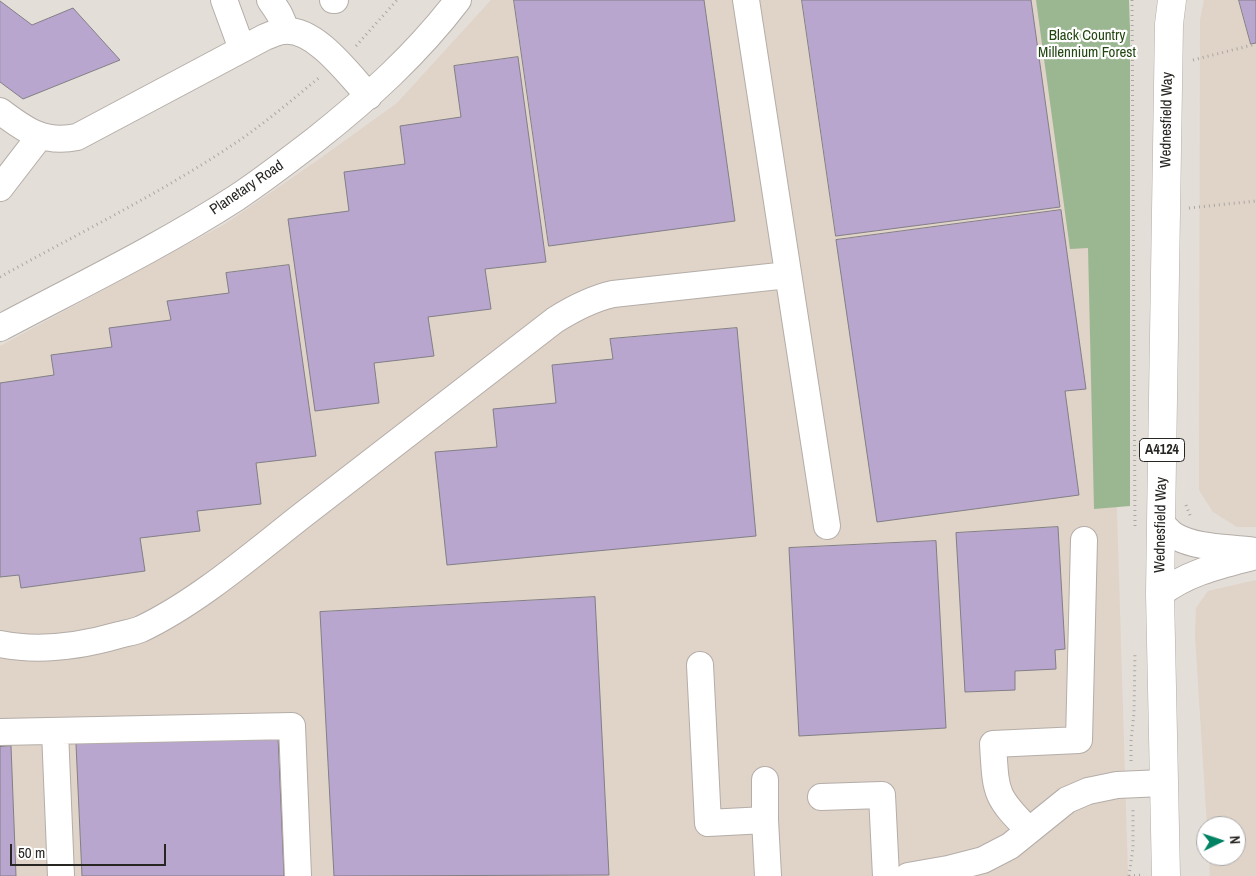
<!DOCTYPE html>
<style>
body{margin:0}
#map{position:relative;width:1256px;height:876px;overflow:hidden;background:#e4ded8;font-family:"Archivo Narrow",sans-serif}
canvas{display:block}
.north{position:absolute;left:1196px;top:816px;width:50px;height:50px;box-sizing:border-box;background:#fff;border:1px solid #a9a8a7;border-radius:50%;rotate:86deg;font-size:14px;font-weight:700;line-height:20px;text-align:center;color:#282623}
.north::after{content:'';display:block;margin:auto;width:18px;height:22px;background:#018262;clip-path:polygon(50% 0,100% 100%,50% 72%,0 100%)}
.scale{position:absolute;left:10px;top:844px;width:156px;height:22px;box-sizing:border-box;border:2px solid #282623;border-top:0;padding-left:6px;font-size:15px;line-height:18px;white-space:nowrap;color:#282623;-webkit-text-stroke:4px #fff;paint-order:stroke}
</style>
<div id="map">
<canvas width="1256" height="876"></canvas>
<div class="north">N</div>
<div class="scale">50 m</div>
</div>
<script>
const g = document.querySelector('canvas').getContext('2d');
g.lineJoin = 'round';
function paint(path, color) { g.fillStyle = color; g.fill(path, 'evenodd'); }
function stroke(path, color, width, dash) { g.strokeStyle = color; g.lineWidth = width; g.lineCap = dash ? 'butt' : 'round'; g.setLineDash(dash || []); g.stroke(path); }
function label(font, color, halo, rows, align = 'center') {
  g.font = font + ' "Archivo Narrow",sans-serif'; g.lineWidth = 4.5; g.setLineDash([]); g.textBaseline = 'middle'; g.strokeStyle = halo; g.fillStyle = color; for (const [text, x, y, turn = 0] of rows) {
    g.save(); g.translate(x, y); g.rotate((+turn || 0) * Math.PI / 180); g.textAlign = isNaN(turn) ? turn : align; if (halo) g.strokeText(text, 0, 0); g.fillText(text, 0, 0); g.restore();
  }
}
const built = new Path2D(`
 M491,0H1098L1102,15L1128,876H0V346L225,224L318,160L397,103Z
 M1204,0H1256V527H1237L1213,512L1199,490L1200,20Z
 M1256,580V876H1210L1209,856H1236V826H1207L1195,636L1196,608L1208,591Z`);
const forest = new Path2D(`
 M1036,0H1129L1130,29V506L1094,509L1088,248L1070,249Z`);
const building = new Path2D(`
 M514,0H704L735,221L549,246Z
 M802,0H1031L1060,207L836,236Z
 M1239,0H1256V43L1251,44Z
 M0,1L32,25L73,8L120,60L23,99L0,82Z
 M518,57L546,262L485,269L491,309L428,317L434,356L374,363L379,403L315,411L288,219L349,211L344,172L405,164L400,126L461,117L454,66Z
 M1061,210L1086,389L1065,391L1079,495L877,522L836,240Z
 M289,265L316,456L256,463L261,504L197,511L200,531L140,538L145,571L21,588L19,575L0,577V383L54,375L51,355L112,347L109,328L171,320L167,301L229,293L226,273Z
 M737,328L756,536L447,565L435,452L497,447L493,409L556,403L552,365L613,359L610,339Z
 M1058,527L1065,649L1055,650L1056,669L1015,671V690L965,692L956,533Z
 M936,541L946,728L799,736L789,548Z
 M595,597L609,875L334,876L320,612Z
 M278,736L284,876H82L76,744Z
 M11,746L16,876H0V747Z`);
const path = new Path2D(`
 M1132,0L1135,528
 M356,46L397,0
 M1193,60L1256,44
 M1189,208L1256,201
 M0,277C77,234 157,195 231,146C263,125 292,100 321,76
 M1186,505L1191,518
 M1131,761V741L1134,713L1135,652
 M1129,876L1133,848V807
 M1129,876L1144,875`);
const minor = new Path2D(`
 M224,0L242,49
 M270,0C277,10 283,18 285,30
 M333,0H335
 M746,0L827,526
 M0,111C25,130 44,144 77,137L265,37C271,35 278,31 284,31C316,28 349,75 369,96
 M0,188L40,136
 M0,328C79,286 160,247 236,198C263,180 289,160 315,140C368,98 417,54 458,0
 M1161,523C1165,527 1170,533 1175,536C1198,549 1230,547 1255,551
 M1160,594C1188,572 1222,565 1256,556
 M0,644C40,652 81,646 119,635C126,633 134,632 141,629C198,602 254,553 304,514C388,449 471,385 555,320C574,308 591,299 613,294L788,275
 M700,665L708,823L765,820
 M55,731L61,876
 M0,732L292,726L298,876
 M765,780V820L768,876
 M821,797L882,795L886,876
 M1029,830C994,796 996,792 993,744L1079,740L1084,540
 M908,876L948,869L983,860L1010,846L1067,800L1088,791L1117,785L1163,783`);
const major = new Path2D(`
 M1166,876L1160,594L1161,523L1169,24L1172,0`);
const shields = [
 [1162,450,45]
];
const shieldNames = [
 ["A4124",1162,450]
];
const parkNames = [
 ["Black Country",1087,36],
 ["Millennium Forest",1087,53]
];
const streetNames = [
 ["Wednesfield Way",1167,120,-89],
 ["Planetary Road",247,188,-34],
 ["Wednesfield Way",1161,525,-89]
];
paint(built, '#e0d3c8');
paint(forest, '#9bb791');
paint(building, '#b8a6cf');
stroke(building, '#827f86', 1);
stroke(minor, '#b4ada8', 28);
stroke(major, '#b4ada8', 29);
stroke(path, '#aba7a1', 3, [1, 4]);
stroke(minor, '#fff', 26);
stroke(major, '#fff', 28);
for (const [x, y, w] of shields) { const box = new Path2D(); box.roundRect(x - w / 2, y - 11.5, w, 23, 4); g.fillStyle = '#fff'; g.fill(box); stroke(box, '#282623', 1); }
label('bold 14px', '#282623', null, shieldNames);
label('15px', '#224610', '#fff', parkNames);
label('15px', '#282623', '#fff', streetNames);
</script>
